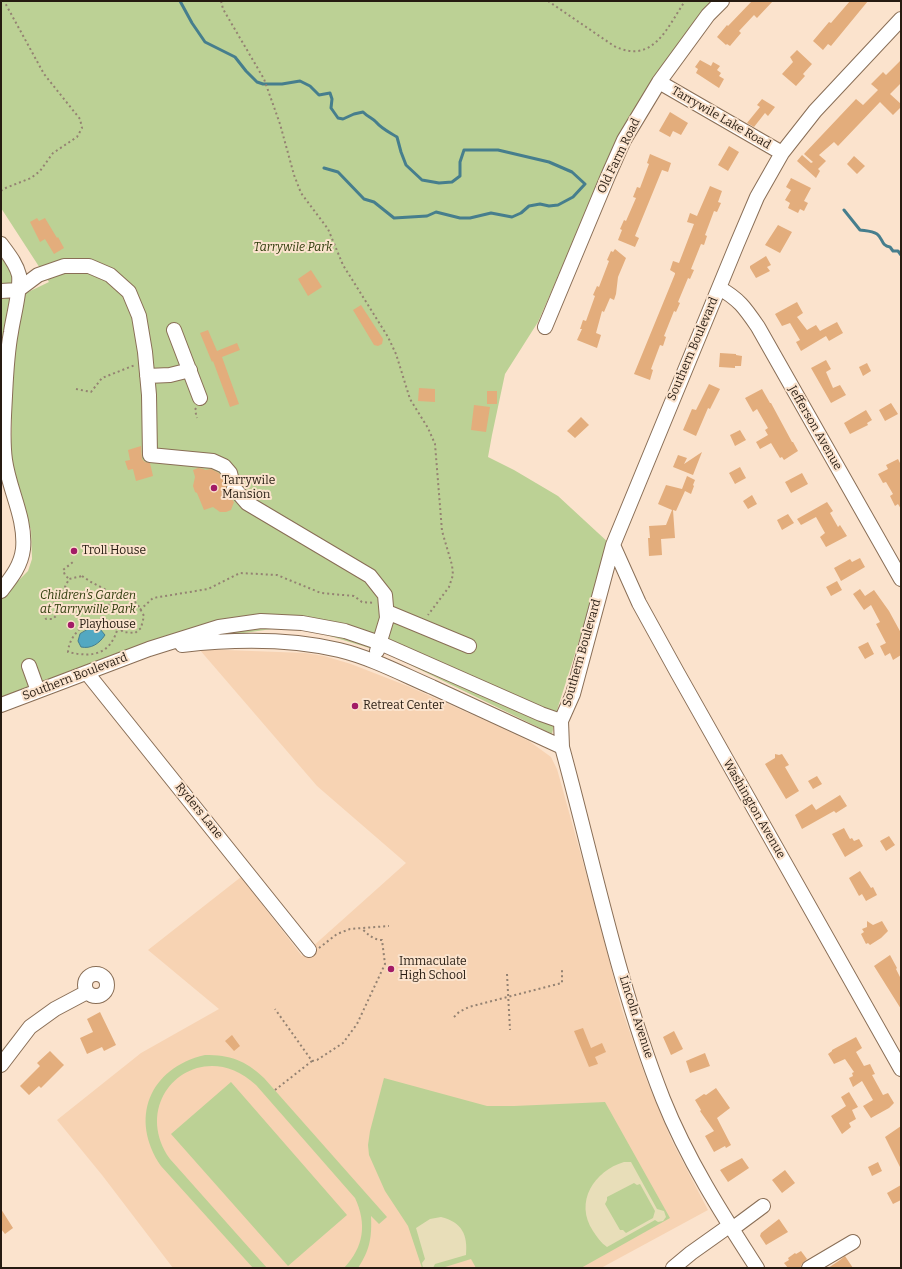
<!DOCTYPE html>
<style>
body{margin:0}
#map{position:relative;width:902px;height:1269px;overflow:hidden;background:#fbe3cd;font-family:Bitter,serif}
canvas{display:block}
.frame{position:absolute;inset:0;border:2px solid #261b11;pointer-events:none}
</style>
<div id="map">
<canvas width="902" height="1269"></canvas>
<div class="frame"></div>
</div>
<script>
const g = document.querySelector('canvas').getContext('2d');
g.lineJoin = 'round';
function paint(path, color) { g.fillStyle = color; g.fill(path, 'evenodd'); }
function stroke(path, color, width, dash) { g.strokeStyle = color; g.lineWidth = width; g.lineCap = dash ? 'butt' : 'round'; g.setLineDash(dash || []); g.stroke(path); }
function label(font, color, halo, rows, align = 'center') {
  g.font = font + ' Bitter,serif'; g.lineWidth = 4; g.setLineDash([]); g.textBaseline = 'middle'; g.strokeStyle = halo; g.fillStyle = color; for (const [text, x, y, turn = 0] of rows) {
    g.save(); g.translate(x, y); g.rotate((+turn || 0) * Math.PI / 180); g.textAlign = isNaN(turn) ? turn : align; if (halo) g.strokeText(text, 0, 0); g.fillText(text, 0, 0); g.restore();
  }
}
const built = new Path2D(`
 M199,649L305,653L324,656L351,664L410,687L493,724L529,741L551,757L557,769L596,909L622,1010L647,1081L672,1141L708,1210L601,1268H173L102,1175L57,1120L141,1053L219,1009L148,950L241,877L302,956L406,863L317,786Z`);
const green = new Path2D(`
 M1,1H722L665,81L573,242L538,322L505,374L492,435L488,457L514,470L558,496L610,544L558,707L552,734L386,653L310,630L272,629L208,638L81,678L1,707V598L28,571L32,559L31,530L13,481L11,445L12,419L1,422V242L24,294L49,282L1,208Z
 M205,1055C230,1055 245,1060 264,1078L387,1217L379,1224L371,1216C372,1237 370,1250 358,1268H344C364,1247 367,1224 355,1198L256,1085C201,1033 127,1097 170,1159L267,1268H253L161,1166C129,1119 149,1068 205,1055Z
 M384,1078L487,1106H514L605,1102L670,1218L581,1268H476L471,1259L442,1268H422L408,1226L385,1191L369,1155L368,1145L370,1131Z
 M231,1082L347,1215L288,1266L171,1134Z`);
const sand = new Path2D(`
 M624,1162H631L657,1209L664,1211L666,1217L663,1221L658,1222L655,1220L607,1247C601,1243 597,1237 593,1231C574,1202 594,1171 624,1162ZM634,1183L637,1185L640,1184L655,1211L653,1218L626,1233L623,1230H620L605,1204L607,1200V1197Z
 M441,1217C462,1222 468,1235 466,1255L435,1264L433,1268H423L422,1263L425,1259L416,1228L430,1219Z`);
const water = new Path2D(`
 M92,627L100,629L105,635C99,644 91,649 81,647L78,641L80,634Z`);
const stream = new Path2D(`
 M180,1L192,23L205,42L235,57L246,71L257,82L263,84H282L300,81L310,86L319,95L330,93L332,99L331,108L338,118L343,119L354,114L363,112C368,117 372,118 376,122C382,129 389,132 397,137L401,152L406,165L422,180L439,183L452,182L460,176V162L464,150H498L549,162L572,172L585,184L573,197L558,205L549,206L540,204L529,206L521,213L512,217L491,213L470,218H460L436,212L427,216L394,218L374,202L364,199L338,172L324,168
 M844,210L860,230C866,231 872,231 877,234C883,238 881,246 890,247L893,251H898L901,255`);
const building = new Path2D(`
 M752,1H773L757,18L754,15L739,31L741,33L730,46L727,44L726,45L717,37L727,25L728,26Z
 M850,1H868L831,46L828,44L823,50L813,41L829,22L831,23Z
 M797,50L812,64L803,74L805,76L796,86L782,74L793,62L790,57Z
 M700,60L711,66L713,62L720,66L717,70L721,73L719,76L724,79L719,88L696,73L698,69L695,67Z
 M901,60V83L890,94L901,104V107L893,115L880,102L838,146L834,142L819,155L826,161L818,169L820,171L816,178L797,161L802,155L811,163L813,162L804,154L856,99L863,105L878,90L871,84L883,72L886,75Z
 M762,99L775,107L768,116L765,113L754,127L747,123L760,107L757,105Z
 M670,112L688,123L681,135L673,131L670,137L659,131Z
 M729,146L739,152L728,171L718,165Z
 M650,154L671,163L668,172L662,170L635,236L639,238L635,247L618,240L622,230L620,229L624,220L626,221L636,198L633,197L637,187L640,188L649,164L647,163Z
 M854,156L865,166L857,174L847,164Z
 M791,178L811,188L804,201L808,203L804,211L800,209L798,213L788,208L790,203L785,200L791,190L786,187Z
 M710,186L722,191L718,202L721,203L717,212L714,211L705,235L707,236L704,245L701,244L691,269L694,270L690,279L688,278L678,302L680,303L676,312L674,311L664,336L666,337L663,346L660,345L651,369L653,370L650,380L634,374L675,274V273L670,270L673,261L679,263L694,224L687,222L690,213L697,216Z
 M37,218L39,221L45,218L57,238L58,237L64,248L54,254L45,239L40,242L30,222Z
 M778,225L792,232L780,253L765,245Z
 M615,249L626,258L618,277L616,294L614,300L610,298L604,312L602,311L596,333L601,335L597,348L577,340L582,329H580L583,320L586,321L595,296L593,295L597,286L599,287L609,261L607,260L611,251L613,252Z
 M766,256L771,265L767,267L770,271L756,278L750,268V266Z
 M311,270L322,287L308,296L298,279Z
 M797,302L803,313L797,317L807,330L816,325L820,331L837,322L843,333L829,341L826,336L801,351L796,342L800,340L790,323L782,326L775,314Z
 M361,305L383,339L382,344L378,346L374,345L353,310Z
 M208,330L217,351L237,343L240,350L222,357L239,404L230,407L213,361L212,362L200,333Z
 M720,353L736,354V355L742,356L741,366H735V368L719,367Z
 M826,360L831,369L826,372L833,388L840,385L846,395L831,403L811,368Z
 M867,363L871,371L863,376L859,367Z
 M709,384L720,389L710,409L708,408L696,436L683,430L692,409L696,410Z
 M419,388L435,389V402L418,401Z
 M762,389L770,403H771L792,442H793L798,451L784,460L782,457L780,458L771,443L760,449L756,442L768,435L765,430L768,428L757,409L753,412L745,398Z
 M487,391H497V404H487Z
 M891,403L898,414L885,421L879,410Z
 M474,405L490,407L486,432L471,430Z
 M866,410L872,420L867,423L868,425L850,434L844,423Z
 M581,417L589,425L575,438L567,431Z
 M740,430L746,440L735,446L730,435Z
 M141,446L142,459L145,462L150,463L153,476L136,481L133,469L128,470L125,461L130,460L128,450Z
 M702,452L693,475L673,467L678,455L687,458L684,464Z
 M898,459L901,465V509L898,504L895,506L890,496L893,494L886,482L883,483L878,474L888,469L886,465Z
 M740,467L746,478L735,484L729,473Z
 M198,468L204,469L205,470L211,469L219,473L222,477L227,484L226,489L227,493L234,502L231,510L226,512H220L213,507L204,510L197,493L195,492L193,486L195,477L193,470Z
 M802,473L808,484L791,493L785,482Z
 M687,476L695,480L693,485L694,486L691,494L685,491L676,511L673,510L675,538L661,539L662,555L649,556L648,538H650L649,526L666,525L672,510L658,504L666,485L682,489Z
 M752,495L757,504L748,509L743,501Z
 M827,502L833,511L830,513L838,527L840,525L847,536L826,547L820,537L825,533L816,517L801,525L797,519Z
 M788,514L794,523L782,530L777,520Z
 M860,558L865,567L841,581L834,568L850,559L852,562Z
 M837,581L842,590L831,596L826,587Z
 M860,589L865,596L874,590L889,611L901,633V655L893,660L890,653L885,656L880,646L886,643L876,624L880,622L871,605L864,610L853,594Z
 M868,642L874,654L865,659L858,647Z
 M775,754L779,755L782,754L789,765L785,767L799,791L786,799L765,764L775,758Z
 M817,776L822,784L813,789L808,781Z
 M840,795L847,806L836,813L834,811L802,829L795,815L812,804L816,810Z
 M844,828L850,839L852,838L854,841L859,839L863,846L845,857L832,834Z
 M889,836L895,845L886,851L880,841Z
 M860,871L871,888L873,887L877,895L866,901L862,894L859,896L849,878Z
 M867,921L873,925L882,921L888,931L881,938L870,945L868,943L866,944L861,934L864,932L862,929L867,927Z
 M890,955L897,968L896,969L901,979V1009L874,966Z
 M100,1012L116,1045L104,1051L102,1047L87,1054L80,1038L93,1032L87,1019Z
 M583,1028L591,1048L602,1043L606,1052L595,1057L598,1064L589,1067L574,1031Z
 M674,1031L683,1049L671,1055L663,1037Z
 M232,1035L240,1046L234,1051L225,1041Z
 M856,1037L862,1048L856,1052L864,1066L870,1064L875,1074L872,1075L883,1095L888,1093L894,1103L889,1108L871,1118L863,1106L873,1100L862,1081L853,1087L849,1078L853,1076L852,1073L854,1072L845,1059L834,1064L828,1054L832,1051V1050Z
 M50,1051L64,1065L41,1088L39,1086L29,1095L20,1086L40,1066L37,1063Z
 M705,1053L710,1066L690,1073L686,1061Z
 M716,1088L730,1108L717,1118L731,1145L726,1148L725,1146L714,1152L705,1136L714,1131L700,1111L701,1110L695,1100L704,1094L706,1095Z
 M849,1092L858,1107L852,1110L856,1119L849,1123L851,1127L842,1134L831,1116L846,1106L841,1097Z
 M901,1126V1169L885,1137Z
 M742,1158L749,1168L728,1182L720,1170Z
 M878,1162L882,1171L872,1176L868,1167Z
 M785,1170L795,1183L782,1193L772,1180Z
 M901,1185V1200L893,1204L887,1193Z
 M1,1209L13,1228L5,1234L1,1229Z
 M779,1219L788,1232L766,1245L760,1236L761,1233Z
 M801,1251L807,1259L802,1264L800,1268H788L784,1263L789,1260L788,1258L795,1253L796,1254Z
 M845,1256L853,1268H828L840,1260Z`);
const path = new Path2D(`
 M221,1L223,9L264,79L280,124L294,175L301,193L328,229L343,265L388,337L396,354L410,399L428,428L435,444L442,531L452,565L453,575L449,587L428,615
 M548,1L614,46C653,65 667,28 685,1
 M1,191L3,189L31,178L40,171L53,153L77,137L82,128L80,119L44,74L4,1
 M76,389L91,392L102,378L135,365
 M196,408L195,410L197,418
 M82,576L91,582L116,595L129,596L138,605L144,616L141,628L135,633L123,632C107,615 103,618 83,625L71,608L64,607L53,619H46L44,614L61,595L69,579Z
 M68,578L65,575L63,570L73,562
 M140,610L153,598L208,589L240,573L277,575L321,593L354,596L362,602L375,603
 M102,618L103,609L107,607L116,595
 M83,625C75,634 69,640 68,652C94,658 111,654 118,627
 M319,948L337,934L350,929L389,926
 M507,974L510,1030
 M454,1017L459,1012L469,1007L562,983V970
 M312,1061L317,1060L343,1043L357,1024L385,964L382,940C373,940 368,934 361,928
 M275,1090L312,1061L275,1009`);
const minor = new Path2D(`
 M659,82L782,153
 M1,244C8,254 16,263 19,275C21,288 13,318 11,332C7,353 6,375 5,396C4,417 2,439 5,460C9,490 26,518 23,549C21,566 11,578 1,591
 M719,288C739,299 745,308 758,327L901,579
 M1,291L18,290L38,275L64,266H89L110,275L129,292L139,316L145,352L149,395L150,455L213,461L224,466L230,473L231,477
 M545,327L608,176L624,140L659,82L708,15L722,1
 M174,330L200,398
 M147,376L170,375L190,370
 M234,488L247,503L370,576L385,595L387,618L377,651
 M613,545L639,603L677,672L901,1069
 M387,612L469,646
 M182,645C234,639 288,638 339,650C372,658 402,674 432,687C475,707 519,727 562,747
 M29,666L38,691
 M87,673L309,950
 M1,705L149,649L219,627L261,621L302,623L345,631L380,643L541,714L561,721
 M85 985a11 11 0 1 1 22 0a11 11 0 1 1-22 0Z
 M1,1065L30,1027L55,1009L87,992
 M732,1229L763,1206
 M673,1268L691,1253L729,1226
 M757,1268C722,1214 687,1159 663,1099C618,985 594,864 562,747L561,721L573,694L613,545L737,244L757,197L782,153L815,111L901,19
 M809,1268L853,1242`);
const markers = [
 [214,488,4,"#a21b66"],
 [74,551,4,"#a21b66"],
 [71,625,4,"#a21b66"],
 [355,706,4,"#a21b66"],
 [391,969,4,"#a21b66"]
];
const streetNames = [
 ["Tarrywile Lake Road",721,118,30],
 ["Old Farm Road",619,156,-64],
 ["Southern Boulevard",693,349,-67],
 ["Jefferson Avenue",815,428,60],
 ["Southern Boulevard",582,653,-74],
 ["Southern Boulevard",75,677,-21],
 ["Washington Avenue",754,809,60],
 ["Ryders Lane",199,811,51],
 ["Lincoln Avenue",636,1017,72]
];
const parkNames = [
 ["Tarrywile Park",293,248],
 ["Children's Garden",88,596],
 ["at Tarrywille Park",88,610]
];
const poiNames = [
 ["Tarrywile",222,481],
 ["Mansion",222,495],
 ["Troll House",82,551],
 ["Playhouse",79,625],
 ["Retreat Center",363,706],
 ["Immaculate",399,962],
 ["High School",399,976]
];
paint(built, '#f7d3b3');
paint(green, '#bcd195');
paint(sand, '#e8deb9');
paint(water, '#53a8c2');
stroke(water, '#467e8d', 1);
stroke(stream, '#467e8d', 3);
paint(building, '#e3ad7c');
stroke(minor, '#896e56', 16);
stroke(path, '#948272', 2, [2, 3]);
stroke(minor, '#fff', 14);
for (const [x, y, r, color] of markers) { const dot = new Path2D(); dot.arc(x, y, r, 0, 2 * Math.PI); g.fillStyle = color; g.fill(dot); stroke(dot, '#fbe3cd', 1.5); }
label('12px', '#261b11', '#fbe3cd', streetNames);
label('italic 12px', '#2d3a0a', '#fbe3cd', parkNames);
label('12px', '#261b11', '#fbe3cd', poiNames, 'left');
</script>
